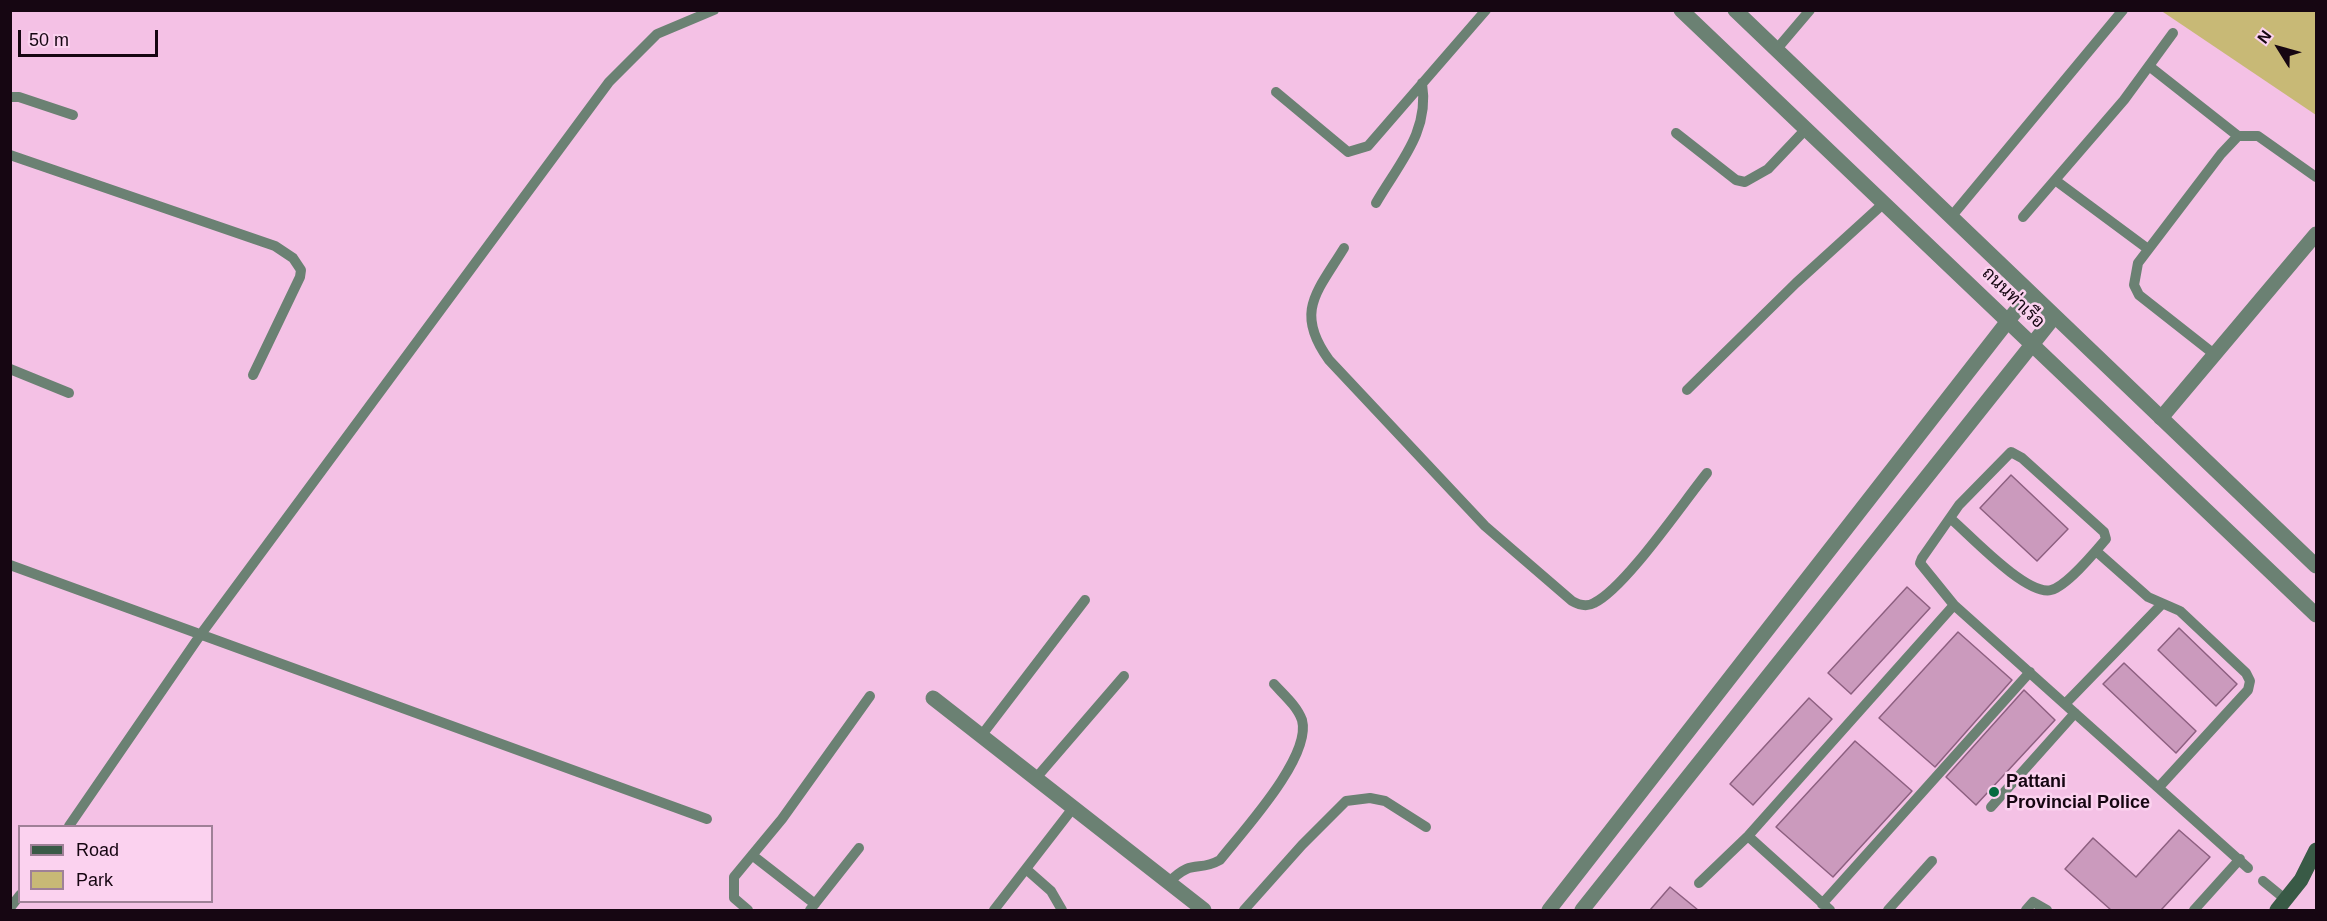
<!DOCTYPE html>
<meta charset="utf-8">
<style>
body{margin:0}
#map{position:relative;width:2327px;height:921px;overflow:hidden;background:#f4c1e5;font-family:Helvetica,sans-serif}
canvas{display:block}
.frame{position:absolute;inset:0;border:12px solid #160612;pointer-events:none}
.legend{position:absolute;left:18px;top:825px;width:195px;height:78px;box-sizing:border-box;background:#fbd2ef;border:2px solid #9f8097;margin:0;padding:8px 10px;list-style:none;font-size:18px;color:#160612}
.legend li{display:flex;align-items:center;gap:12px;height:30px}
.legend b{width:30px;border:2px solid #9f8097}
.north{position:absolute;left:2249px;top:18px;width:60px;height:60px;-webkit-text-stroke:4px #fbd2ef;paint-order:stroke;rotate:307deg;font-size:16px;font-weight:700;line-height:24px;text-align:center;color:#160612}
.north::after{content:'';display:block;margin:auto;width:21px;height:27px;background:#160612;clip-path:polygon(50% 0,100% 100%,50% 72%,0 100%)}
.scale{position:absolute;left:18px;top:30px;width:140px;height:27px;box-sizing:border-box;border:3px solid #160612;border-top:0;padding-left:8px;font-size:18px;line-height:21px;white-space:nowrap;color:#160612;-webkit-text-stroke:4px #fbd2ef;paint-order:stroke}
</style>
<div id="map">
<canvas width="2327" height="921"></canvas>
<div class="frame"></div>
<ul class="legend">
<li><b style="height:8px;background:#395a46"></b>Road</li>
<li><b style="height:16px;background:#c8b976"></b>Park</li>
</ul>
<div class="north">N</div>
<div class="scale">50 m</div>
</div>
<script>
const g = document.querySelector('canvas').getContext('2d');
g.lineJoin = 'round';
function paint(path, color) { g.fillStyle = color; g.fill(path, 'evenodd'); }
function stroke(path, color, width, dash) { g.strokeStyle = color; g.lineWidth = width; g.lineCap = dash ? 'butt' : 'round'; g.setLineDash(dash || []); g.stroke(path); }
function label(font, color, halo, rows, align = 'center') {
  g.font = font + ' Helvetica,Sarabun,sans-serif'; g.lineWidth = 5; g.setLineDash([]); g.textBaseline = 'middle'; g.strokeStyle = halo; g.fillStyle = color; for (const [text, x, y, turn = 0] of rows) {
    g.save(); g.translate(x, y); g.rotate((+turn || 0) * Math.PI / 180); g.textAlign = isNaN(turn) ? turn : align; if (halo) g.strokeText(text, 0, 0); g.fillText(text, 0, 0); g.restore();
  }
}
const green = new Path2D(`
 M2316,11V115L2163,12L2164,10Z`);
const building = new Path2D(`
 M2011,475L2068,529L2037,561L1980,508Z
 M1907,587L1930,608L1851,694L1828,673Z
 M2179,628L2237,684L2216,706L2158,650Z
 M1958,632L2012,680L1935,767L1879,718Z
 M2124,663L2196,731L2176,753L2103,684Z
 M2024,690L2055,720L1976,805L1946,777Z
 M1809,698L1832,719L1753,805L1730,784Z
 M1855,741L1912,791L1833,877L1776,827Z
 M2179,830L2210,857L2161,910H2111L2065,869L2093,838L2136,877Z
 M1670,887L1698,910H1650Z`);
const service = new Path2D(`
 M1776,50L1810,10
 M2149,66L2238,136
 M1276,92L1348,152L1368,146L1486,10
 M10,97H19L73,115
 M1676,133L1736,180L1745,182L1768,169L1806,129
 M10,155L275,246L293,258L301,270L300,277L253,375
 M2055,180L2148,249
 M1376,203C1399,163 1430,132 1422,83
 M1951,217L2123,10
 M2023,217L2124,100L2173,33
 M1344,248C1317,292 1294,312 1329,360L1485,526L1572,601C1579,605 1587,607 1594,603C1625,588 1682,504 1707,473
 M2214,354L2139,295L2134,285L2138,263L2221,154L2238,136H2258L2316,177
 M10,369L69,393
 M1687,390L1796,283L1884,203
 M1950,518C1969,534 2026,596 2051,590C2067,586 2095,552 2106,539L2104,532L2022,458L2011,452L1959,505L1922,558L1920,563L1954,605L2248,868
 M2096,551L2148,597L2180,611L2246,673L2250,681L2248,690L2159,787
 M10,565L707,819
 M2065,704L2162,604
 M981,736L1085,600
 M1036,778L1124,676
 M1991,807L2075,713
 M69,826L201,634L609,82L657,34L714,10
 M1748,836L1830,910
 M752,855L815,904
 M1026,869L1051,891L1062,910
 M2263,881L2285,899
 M1168,883C1194,857 1197,873 1220,860C1242,832 1312,757 1302,720C1297,706 1284,695 1274,684
 M1699,883L1748,836L1954,605
 M1822,904L2030,672
 M10,908L20,895
 M748,910L734,898V877L782,819L870,696
 M810,910L859,848
 M994,910L1073,808
 M1244,910L1302,845L1346,801L1370,798L1385,801L1426,827
 M1888,910L1932,861
 M2026,910L2033,902L2047,910
 M2194,910L2240,859`);
const minor = new Path2D(`
 M2161,418L2316,234
 M933,698L1204,910
 M1549,910L2029,294
 M1582,910L2054,317`);
const tertiary = new Path2D(`
 M1681,10L2316,615
 M1735,10L2316,566`);
const secondary = new Path2D(`
 M2277,910L2301,880L2316,850`);
const markers = [
 [1994,792,6,"#076b40"]
];
const streetNames = [
 ["ถนนท่าเรือ",2013,298,44]
];
const poiNames = [
 ["Pattani",2006,782],
 ["Provincial Police",2006,803]
];
paint(green, '#c8b976');
paint(building, '#cb9abd');
stroke(building, '#8d5f80', 1.5);
stroke(service, '#6b8173', 10);
stroke(minor, '#6b8173', 15);
stroke(tertiary, '#6b8173', 15);
stroke(secondary, '#395a46', 15);
for (const [x, y, r, color] of markers) { const dot = new Path2D(); dot.arc(x, y, r, 0, 2 * Math.PI); g.fillStyle = color; g.fill(dot); stroke(dot, '#fbd2ef', 2); }
label('18px', '#160612', '#fbd2ef', streetNames);
label('bold 18px', '#160612', '#fbd2ef', poiNames, 'left');
</script>
